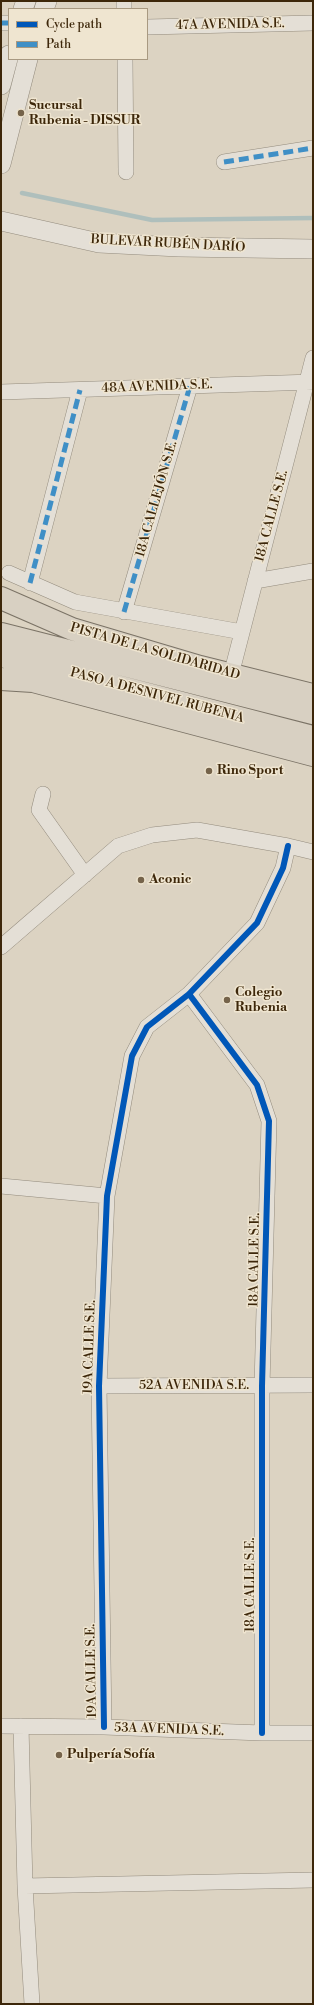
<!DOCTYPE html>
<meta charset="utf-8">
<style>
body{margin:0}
#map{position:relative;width:314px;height:2005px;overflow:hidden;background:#dcd3c2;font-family:"Libre Bodoni",serif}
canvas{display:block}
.frame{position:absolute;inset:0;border:2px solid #3d270a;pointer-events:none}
.legend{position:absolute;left:8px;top:8px;width:140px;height:52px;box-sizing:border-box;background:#efe5d0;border:1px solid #a89981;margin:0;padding:5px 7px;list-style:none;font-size:12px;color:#3d270a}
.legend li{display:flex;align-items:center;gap:8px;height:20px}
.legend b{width:20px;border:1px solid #a89981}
</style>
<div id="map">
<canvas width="314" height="2005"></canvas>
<div class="frame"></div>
<ul class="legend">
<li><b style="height:5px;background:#0057b8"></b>Cycle path</li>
<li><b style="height:5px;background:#3f8fc6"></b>Path</li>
</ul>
</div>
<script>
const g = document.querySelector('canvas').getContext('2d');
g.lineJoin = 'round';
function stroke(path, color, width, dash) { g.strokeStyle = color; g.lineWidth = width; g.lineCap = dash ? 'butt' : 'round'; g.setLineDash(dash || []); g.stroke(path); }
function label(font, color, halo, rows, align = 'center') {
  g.font = font + ' "Libre Bodoni",serif'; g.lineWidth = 3; g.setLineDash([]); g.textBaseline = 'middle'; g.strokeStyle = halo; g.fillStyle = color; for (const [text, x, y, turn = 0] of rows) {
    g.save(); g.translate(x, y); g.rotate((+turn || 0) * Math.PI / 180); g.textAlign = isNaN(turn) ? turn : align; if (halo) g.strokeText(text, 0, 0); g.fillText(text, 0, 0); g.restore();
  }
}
const stream = new Path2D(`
 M22,193L152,220L313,218`);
const minor = new Path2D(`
 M124,1V9
 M1,23H9
 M147,27L313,23
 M125,59L126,172
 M224,162L313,148
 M1,392L313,382
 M9,573L75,602L242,632
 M255,581L313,571
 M30,583L80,390
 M124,612L190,386
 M231,675L313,358
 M43,794L39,810L85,875
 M1,947L118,846L152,835L197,830L288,846L313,852
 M189,994L257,1085L269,1121L262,1386V1733
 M1,1186L107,1196
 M99,1386L313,1385
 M1,1726L104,1727L262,1733H313
 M21,1726L25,1886L32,2004
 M104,1727L99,1386L107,1196L132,1056L147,1027L189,994L257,923L283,868L288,846
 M25,1886L313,1880`);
const tertiary = new Path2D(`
 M23,9L26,1
 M44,9L47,1
 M1,85L9,55
 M1,164L28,59
 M1,221L99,243L179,247L313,249`);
const primary = new Path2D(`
 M1,598L72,629L200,667L313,695
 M1,634L313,713
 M1,656L313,737
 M1,679L33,681L313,755`);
const quiet = new Path2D(`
 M1,23H9
 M224,162L313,148
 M30,583L80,390
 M124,612L190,386`);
const cycleway = new Path2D(`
 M189,994L257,1085L269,1121L262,1386V1733
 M104,1727L99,1386L107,1196L132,1056L147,1027L189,994L257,923L283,868L288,846`);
const markers = [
 [21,113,4,"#75634a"],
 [209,771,4,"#75634a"],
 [141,880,4,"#75634a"],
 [227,1000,4,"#75634a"],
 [59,1755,4,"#75634a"]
];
const streetNames = [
 ["47A AVENIDA S.E.",230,25,-1],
 ["BULEVAR RUBÉN DARÍO",168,244,3],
 ["48A AVENIDA S.E.",157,387,-2],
 ["18A CALLEJÓN S.E.",157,499,-74],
 ["18A CALLE S.E.",272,516,-75],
 ["PISTA DE LA SOLIDARIDAD",155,652,16],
 ["PASO A DESNIVEL RUBENIA",157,696,15],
 ["18A CALLE S.E.",255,1260,-89],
 ["19A CALLE S.E.",90,1347,-88],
 ["52A AVENIDA S.E.",194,1386],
 ["18A CALLE S.E.",251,1585,-90],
 ["19A CALLE S.E.",92,1671,-91],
 ["53A AVENIDA S.E.",169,1730,2]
];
const poiNames = [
 ["Sucursal",29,106],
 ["Rubenia - DISSUR",29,121],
 ["Rino Sport",217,771],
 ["Aconic",149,880],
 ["Colegio",235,993],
 ["Rubenia",235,1008],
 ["Pulpería Sofía",67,1755]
];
stroke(stream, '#afbfbc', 4.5);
stroke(minor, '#938b7d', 16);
stroke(tertiary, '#938b7d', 20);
stroke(primary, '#7b7366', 24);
stroke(minor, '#e4dfd6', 15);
stroke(tertiary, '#e4dfd6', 19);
stroke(primary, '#d8d0c2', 22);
stroke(quiet, '#3f8fc6', 5, [10, 5]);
stroke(cycleway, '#0057b8', 6);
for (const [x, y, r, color] of markers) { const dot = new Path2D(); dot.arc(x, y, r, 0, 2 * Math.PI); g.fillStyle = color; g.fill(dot); stroke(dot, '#efe5d0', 1.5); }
label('13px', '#3d270a', '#efe5d0', streetNames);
label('bold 13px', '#3d270a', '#efe5d0', poiNames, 'left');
</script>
